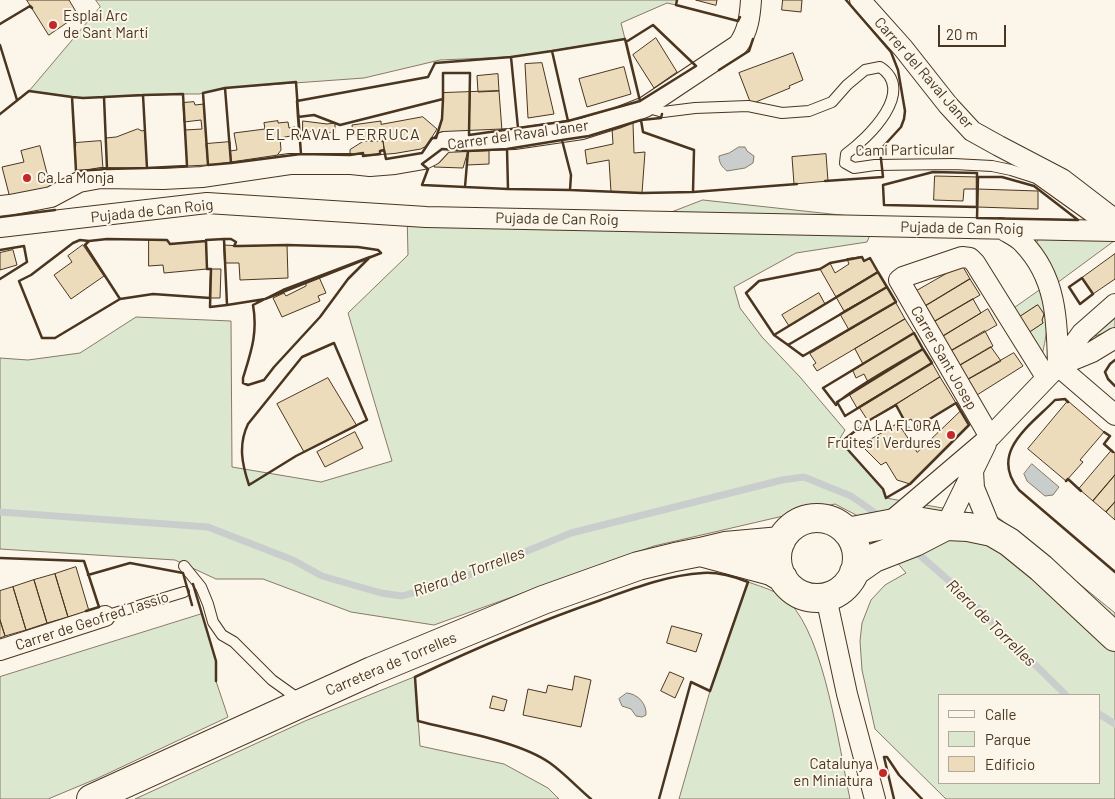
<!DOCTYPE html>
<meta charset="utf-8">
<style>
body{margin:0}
#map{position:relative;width:1115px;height:799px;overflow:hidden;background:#fbf6e9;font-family:Barlow,sans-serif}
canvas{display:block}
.legend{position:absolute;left:938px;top:694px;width:162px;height:90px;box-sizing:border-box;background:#fbf6e9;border:1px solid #b4a999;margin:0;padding:6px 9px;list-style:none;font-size:15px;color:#4a3520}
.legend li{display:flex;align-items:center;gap:10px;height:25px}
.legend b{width:25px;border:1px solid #b4a999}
.scale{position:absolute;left:938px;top:25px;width:68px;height:22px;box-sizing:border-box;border:2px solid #4a3520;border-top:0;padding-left:6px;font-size:15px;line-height:18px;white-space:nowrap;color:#4a3520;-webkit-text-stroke:4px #fbf6e9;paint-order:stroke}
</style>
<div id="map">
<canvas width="1115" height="799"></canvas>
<ul class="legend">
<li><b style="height:6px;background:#fbf6e9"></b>Calle</li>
<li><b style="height:14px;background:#dce7d0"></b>Parque</li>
<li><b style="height:14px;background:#ecdcbc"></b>Edificio</li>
</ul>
<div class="scale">20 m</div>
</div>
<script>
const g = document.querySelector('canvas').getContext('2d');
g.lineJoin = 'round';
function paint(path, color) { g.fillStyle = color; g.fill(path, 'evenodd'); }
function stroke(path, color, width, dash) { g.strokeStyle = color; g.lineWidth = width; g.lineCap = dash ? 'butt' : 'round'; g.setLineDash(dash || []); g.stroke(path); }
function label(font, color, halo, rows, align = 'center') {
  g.font = font + ' Barlow,sans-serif'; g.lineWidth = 4; g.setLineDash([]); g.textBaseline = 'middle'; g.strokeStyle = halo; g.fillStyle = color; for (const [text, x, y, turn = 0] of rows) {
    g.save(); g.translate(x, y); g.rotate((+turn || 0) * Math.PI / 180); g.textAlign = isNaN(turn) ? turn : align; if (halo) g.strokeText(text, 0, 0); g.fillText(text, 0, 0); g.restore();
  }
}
const green = new Path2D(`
 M96,0H677L676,5L667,3L621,23L625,39L511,57L440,60L364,78L225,88L199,94H183L83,98L29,91L100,7Z
 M703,200L877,219L867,242L796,253L734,287L740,308L762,337L800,377L845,430L839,440L883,489L886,498L999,518L1115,613V799H946L875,729L862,670L860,641L862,623L871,600L885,585L906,573L858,516L835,504L654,546L434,625L351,612L263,579H216L175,560L0,549V358L28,360L80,353L136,317L231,321L232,467L321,482L392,461L348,313L408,255L407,212H671ZM939,695H1099V783H939Z
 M1039,239H1112L1114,241L1057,283L1036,244Z
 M1040,290C1051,309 1047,335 1042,355L1028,333L1043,323L1042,320L1044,314L1037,305L1018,318L1013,309Z
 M1115,311V329L1081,341Z
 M748,582C762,587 778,591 789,602C825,638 839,748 850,799H679L710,691Z
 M202,614L216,661V681L228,717L96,779L48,799H0V677Z
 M415,677L420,746L504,764L548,788L559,799H135L305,721Z`);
const water = new Path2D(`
 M739,147H745L747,151L754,156L753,163L745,168L727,171C722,167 719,163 719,156L729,153Z
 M1032,464L1059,487L1053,495L1045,496L1027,481L1024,474Z
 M627,693C638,694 647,704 646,715L642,717L636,716L631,709L622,706L619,699Z`);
const stream = new Path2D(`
 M0,512L208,527L293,560L322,576L381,593L402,596L452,582L571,533L782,480L804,477L851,496L874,512
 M915,551L955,586L1066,695
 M1099,714L1115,724`);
const building = new Path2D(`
 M27,0H69L78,15L49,35Z
 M696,0H717L716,5Z
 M783,0H802L801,12L782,10Z
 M656,38L677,72L654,88L633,55Z
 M793,53L803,80L789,86L790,88L751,104L739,73Z
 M542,63L554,114L528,118L525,64Z
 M624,67L631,94L587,107L579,79Z
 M498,74L499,91L478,92L477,76Z
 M499,91L502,131L469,135L470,92Z
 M470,92L469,135L436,138L442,119L443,93Z
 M194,102L195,105L204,104L208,165L187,166L185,130L202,129L201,120L184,122L183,103Z
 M423,117L437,129L422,153L386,159L383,141H364L363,134L353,135L352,125L381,121V124Z
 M278,121V123L288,122L289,128L295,127L296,135L280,138L281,150L276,157L231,163L230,151L237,150L234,133L265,129L264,123Z
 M303,121L327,124L335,123V133L303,131Z
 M633,123L634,153L645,152L642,193L611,192L609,160L587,164L585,150L613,144L612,128Z
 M138,129L142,131L145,130L147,168L107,169L106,138L116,137Z
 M101,141L103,169L76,171L75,143Z
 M364,141H383L384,150L380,151V154L363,156V153L350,155V150Z
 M230,142L231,163L208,165L206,144Z
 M40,146L51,189L10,198L2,167L24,162L21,151Z
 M489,149V164L467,165L468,151Z
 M468,151L463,168L434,167L438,152Z
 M826,154L828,181L794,184L792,157Z
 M935,176L978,177L977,189H964L963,201L934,200Z
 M977,189L1038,191V209L977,207Z
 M149,240H167L170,244L206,241L207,269L164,273L163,265L149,266Z
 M83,245L104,276L71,299L54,275L72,262L68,256Z
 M224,245L240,246L287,245L288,278L240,280L239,263H225Z
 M13,250L17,265L0,270V253Z
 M1115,254V279L1093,294L1082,278Z
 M862,257L864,261L870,258L878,272L836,297L820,269L830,263L835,273L849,264L847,259Z
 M962,265L970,279L922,308L913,293Z
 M211,269H221L220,298H210Z
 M878,272L887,287L844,311L836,297Z
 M319,277L326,293L318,296L320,301L282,317L273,298L284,293L286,296L306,286V283Z
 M970,279L980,295L932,323L922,308Z
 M887,287L896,302L849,330L840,314Z
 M819,293L825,304L789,326L782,315Z
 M973,299L981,313L940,338L932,323Z
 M896,303L905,319L817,371L813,365L816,363L810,354Z
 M1038,305L1044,314L1042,320L1043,323L1028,333L1018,318Z
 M988,309L997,325L949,352L940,338Z
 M905,319L914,333L863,364L855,349Z
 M985,331L993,346L957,367L949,352Z
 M914,333L923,349L868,382L864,374L856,378L853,371Z
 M991,347L1001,361L967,380L957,367Z
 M923,349L932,363L857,408L849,394Z
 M1014,353L1023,366L977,395L967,380Z
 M932,363L940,377L868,421L859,407Z
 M940,377L956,403L916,427L911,419L905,422L896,405Z
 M328,378L357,426L304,452L277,404Z
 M1068,401L1104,432L1080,460L1083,462L1066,481L1028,449Z
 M961,411L969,425L910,484L897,480L886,462L881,465L861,445L898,423L917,452Z
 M355,432L363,448L325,467L317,452Z
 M1112,450L1115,453V475L1093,501L1079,489Z
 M1115,475V502L1106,512L1093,501Z
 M1115,502V520L1106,512Z
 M76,567L89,611L68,617L55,574Z
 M55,574L68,617L47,623L34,580Z
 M34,580L47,623L26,630L13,587Z
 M13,587L26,630L5,636L0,620V591Z
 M0,620L5,636L0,638Z
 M672,626L702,634L696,652L667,643Z
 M670,672L684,678L675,698L661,691Z
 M575,676L591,680L581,727L523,715L528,689L546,693L548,685L572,690Z
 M493,696L507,700L504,711L490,708Z`);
const service = new Path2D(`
 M645,107L663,112L695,108L748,106L782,113L809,111L832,102L847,85L865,70L880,67C917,91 868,138 846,154L845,163L854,168L875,165L954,164L992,166L1011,170L1036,178L1106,228
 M184,566L201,587L208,604L213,622L222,635L234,642L272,680L300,700
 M105,616L184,592`);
const minor = new Path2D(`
 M860,0L903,48L948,105L972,131L999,146L1062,179L1113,218L1115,224
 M0,206L10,205L51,197L79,182L101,178L163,179L202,177L290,164H351L370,166L395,164L424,159L432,155L444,142L514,139L582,129L617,118L645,107L738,45C748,32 750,16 751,0
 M0,227L207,203L426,217L1115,231
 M1001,228C1008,233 1018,237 1023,243C1057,278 1057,321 1058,366
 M1058,366L1115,415
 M1058,366L1092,352L1115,338
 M990,437L899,280L903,277L962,257L970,258L975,263L1046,377
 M973,471L974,488L992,532
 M889,523L990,437L1058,366L1082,333L1115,304
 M946,526L986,444
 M826,597L847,694L875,799
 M0,650L105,616`);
const primary = new Path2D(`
 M777 558a40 40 0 1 1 80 0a40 40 0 1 1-80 0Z
 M847,532L910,520L946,526L968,527L992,532L1009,542L1041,568L1115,637
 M704,553L771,571L783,578
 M854,572L874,558L915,542L946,526
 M91,799L372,671L543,600L638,566L675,557L700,552L725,546L781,541`);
const wall = new Path2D(`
 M677,0L676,5L738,21L740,17
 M0,24L30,6L32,8
 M653,25L696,66L640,101L626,42Z
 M625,39L640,101L568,121L552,51Z
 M0,45L17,100
 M552,51L568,121L518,128L511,57Z
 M511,57L518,128L469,135L470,73H443V99L340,125L314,115L298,117L297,101L428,77L435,63Z
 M719,70L749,51L753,39
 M296,82L301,154L231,163L225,88Z
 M225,88L231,163L208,165L203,93Z
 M183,94L187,166L147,168L143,95Z
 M143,95L147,168L107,169L104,97Z
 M72,97L83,98L104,97L107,169L76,171Z
 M443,99L442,119L436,138H432L422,153L386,159L384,150L380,151V154L363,156V153L350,155L301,154L298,117L314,115L340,125Z
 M0,114L29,91L72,97L75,146
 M662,114L661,118L641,120L643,132L694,150L693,192L797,184
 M641,120L643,132L694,150L693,192L642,193L570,190L571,175L562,140L589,136Z
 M562,140L571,175L570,190L508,189L507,149Z
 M442,149L468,151L465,187L422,185L428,169L422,164Z
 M507,149L508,189L465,187L468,151Z
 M933,172L977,173V207L884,205L883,185Z
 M978,177H1002L1034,186L1078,220L977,218Z
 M825,181L883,177L880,150L901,127L904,119L905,111L898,70L891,52L846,0
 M0,217L55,210
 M107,239L167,240L170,244L206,241L207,269H211L210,298L153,294L120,299L85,245L89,241Z
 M224,239H231L236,242L234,246H240L287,245L358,247L378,250L381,253L265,299L227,305Z
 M224,239L227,305L210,307L211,269H207L206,240Z
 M80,240L89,241L85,245L120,299L55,338H42L19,281L31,275L73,243Z
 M0,250L24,246L27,262L0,279
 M370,257L348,279L320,317L274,367L264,380L248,385L243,383V378C251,352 258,333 253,305L283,290Z
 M862,257L864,261L870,258L878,272L774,335L746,293L759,281L820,269L830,263Z
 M878,272L887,287L788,345L774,335Z
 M1082,278L1093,294L1080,304L1069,287Z
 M887,287L896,302L803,356L788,345Z
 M914,333L923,349C909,357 838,397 836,405L823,388Z
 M334,343L367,420L296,456L249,485C242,464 238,445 248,424L302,357Z
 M923,349L932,363L845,416L837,402Z
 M1115,360L1110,364L1105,372L1108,379L1115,386
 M1068,402L1065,399L1055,400C1031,425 988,452 1019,490L1115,572
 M956,403L969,425L910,484L886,498L883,489L841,442L868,421L896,405L910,431Z
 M1104,432L1110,436L1104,444L1113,452
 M1066,481L1068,479L1081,491
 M0,558L84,561L99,607L86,611
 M88,575L130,563L183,573L192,605
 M193,584L216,661V681
 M591,799C577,787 564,773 550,763C519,741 456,731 418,721L415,677C476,648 537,622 601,600C634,588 668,575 703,573C717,572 735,577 748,582L710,691L691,682L659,799
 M894,799L884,757H887L899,775L922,799`);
const markers = [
 [53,25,5,"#c62828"],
 [27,178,5,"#c62828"],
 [951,435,5,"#c62828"],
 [883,773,5,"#c62828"]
];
const poiNames = [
 ["Esplai Arc",63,16],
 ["de Sant Martí",63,33],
 ["Ca La Monja",37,178],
 ["CA LA FLORA",941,426,"right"],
 ["Fruites i Verdures",941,443,"right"],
 ["Catalunya",873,764,"right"],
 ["en Miniatura",873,781,"right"]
];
const streetNames = [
 ["Carrer del Raval Janer",924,73,49],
 ["Carrer del Raval Janer",518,135,-8],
 ["Camí Particular",905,150,-1],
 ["Pujada de Can Roig",152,211,-6],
 ["Pujada de Can Roig",557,219,1],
 ["Pujada de Can Roig",962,228,1],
 ["Carrer Sant Josep",944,358,60],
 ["Carrer de Geofred Tassio",92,621,-18],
 ["Carretera de Torrelles",391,664,-23]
];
const neighbourhoodNames = [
 ["EL RAVAL PERRUCA",343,135]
];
const waterNames = [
 ["Riera de Torrelles",469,572,-20],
 ["Riera de Torrelles",991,623,44]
];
paint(green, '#dce7d0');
stroke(green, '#887966', 1);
paint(water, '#c9cecd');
stroke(water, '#887966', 1);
stroke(stream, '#c9cecd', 7);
paint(building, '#ecdcbc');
stroke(building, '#4a3520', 1);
stroke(service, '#4a3520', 12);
stroke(minor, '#4a3520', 22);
stroke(primary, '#4a3520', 30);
stroke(service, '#fbf6e9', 10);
stroke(minor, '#fbf6e9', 20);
stroke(primary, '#fbf6e9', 28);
stroke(wall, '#4a3520', 2.5);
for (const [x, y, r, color] of markers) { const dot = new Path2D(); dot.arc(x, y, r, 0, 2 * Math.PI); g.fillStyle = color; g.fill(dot); stroke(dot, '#fbf6e9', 2); }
label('15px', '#4a3520', '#fbf6e9', poiNames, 'left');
label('15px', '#4a3520', '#fbf6e9', streetNames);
g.letterSpacing = '1px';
label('16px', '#4a3520', '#fbf6e9', neighbourhoodNames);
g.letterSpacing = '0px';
label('italic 16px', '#4a3520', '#fbf6e9', waterNames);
</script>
